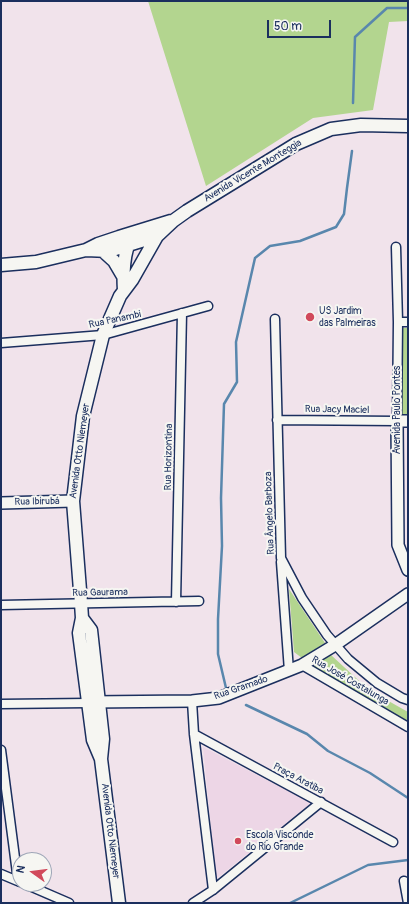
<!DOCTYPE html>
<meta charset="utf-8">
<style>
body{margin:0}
#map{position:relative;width:409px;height:904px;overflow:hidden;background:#f1e3eb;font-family:Pangolin,sans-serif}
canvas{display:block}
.frame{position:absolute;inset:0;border:2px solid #1b2f5e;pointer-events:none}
.north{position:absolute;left:12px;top:852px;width:40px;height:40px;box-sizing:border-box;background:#f6f6f2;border:1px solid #9ea6b7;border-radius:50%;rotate:284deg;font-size:11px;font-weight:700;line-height:16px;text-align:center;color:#1b2f5e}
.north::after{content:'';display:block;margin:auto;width:14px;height:18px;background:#d1495b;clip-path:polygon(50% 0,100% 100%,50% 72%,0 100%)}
.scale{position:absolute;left:267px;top:20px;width:64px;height:18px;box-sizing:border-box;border:2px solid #1b2f5e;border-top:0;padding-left:5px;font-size:12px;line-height:14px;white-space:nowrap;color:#1b2f5e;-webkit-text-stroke:3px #f6f6f2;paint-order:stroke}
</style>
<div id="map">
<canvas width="409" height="904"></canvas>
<div class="frame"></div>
<div class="north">N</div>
<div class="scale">50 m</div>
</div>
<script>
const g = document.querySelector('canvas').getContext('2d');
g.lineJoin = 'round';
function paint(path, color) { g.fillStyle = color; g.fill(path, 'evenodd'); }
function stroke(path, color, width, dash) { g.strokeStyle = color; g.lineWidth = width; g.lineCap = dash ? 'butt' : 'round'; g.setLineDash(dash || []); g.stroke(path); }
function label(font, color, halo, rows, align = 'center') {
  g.font = font + ' Pangolin,sans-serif'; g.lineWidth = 4; g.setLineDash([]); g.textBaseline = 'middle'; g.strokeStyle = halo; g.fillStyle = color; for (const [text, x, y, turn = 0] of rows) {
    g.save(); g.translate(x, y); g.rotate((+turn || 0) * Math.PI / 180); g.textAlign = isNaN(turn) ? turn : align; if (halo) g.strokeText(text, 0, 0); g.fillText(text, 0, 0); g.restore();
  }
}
const built = new Path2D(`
 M203,747L311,803L216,879Z`);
const green = new Path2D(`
 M148,1H408V21L389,22L373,110L313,118L206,186Z
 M400,328H408V417H400Z
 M289,589L325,643L302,658L294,652Z
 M331,655L369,690L408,712V722L313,666Z`);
const stream = new Path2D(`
 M353,103L355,37L387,8H408
 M226,688L218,654V619L222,546L221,498L224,404L237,382L236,342L255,258L270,246L300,241L336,227L344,214L347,188L352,151
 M246,705L307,734L328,751L370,773L408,798
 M290,903L368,865L408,860`);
const minor = new Path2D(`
 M275,319L281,558L302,598L327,635L348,659L377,683L402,698L408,700
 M398,322H408
 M1,343L103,335L208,306
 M277,420L397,421L398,322L396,247
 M281,562L289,671
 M176,602L182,313
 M1,605L199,601
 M302,665L408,727
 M192,701L194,734L213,890
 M1,704L88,703
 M194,734L393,842
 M1,750L18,881
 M1,874L20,882
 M404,881L408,903
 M25,884L69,903
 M193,903L213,890L321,802`);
const tertiary = new Path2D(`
 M408,421H397L398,545L408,570
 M1,503L73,501
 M91,702L192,701L219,698L302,665L335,645L408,594`);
const secondary = new Path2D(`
 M86,250L109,251L157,236L173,221L187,211L296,144L331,129L361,125L408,126
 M103,251L114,261L124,278
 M1,265L36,262L86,250L98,244L119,237L171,221
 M124,290C123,276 123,250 132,239
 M82,618L91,630L103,739L101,759L119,903
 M101,759L93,740L79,633L82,618L81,603L73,501L83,416L103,335L120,296L132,280L157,236`);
const markers = [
 [310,317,5,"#d1495b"],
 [238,841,4,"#d1495b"]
];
const streetNames = [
 ["Avenida Vicente Monteggia",253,171,-31],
 ["Rua Panambi",115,320,-12],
 ["Rua Jacy Maciel",337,410,1],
 ["Avenida Paulo Pontes",397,410,-90],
 ["Avenida Otto Niemeyer",80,451,-82],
 ["Rua Horizontina",169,457,-89],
 ["Rua Ibirubá",37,502,-1],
 ["Rua Ângelo Barboza",270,513,-92],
 ["Rua Gaurama",100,593,-1],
 ["Rua José Costalunga",350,681,30],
 ["Rua Gramado",241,688,-19],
 ["Praça Aratiba",298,779,28],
 ["Avenida Otto Niemeyer",110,831,83]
];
const poiNames = [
 ["US Jardim",319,311],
 ["das Palmeiras",319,323],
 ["Escola Visconde",246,835],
 ["do Rio Grande",246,847]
];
paint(built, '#edd6e6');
paint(green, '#b3d58f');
stroke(stream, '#5987ad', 2.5);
stroke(minor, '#1b2f5e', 11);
stroke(tertiary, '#1b2f5e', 14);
stroke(secondary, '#1b2f5e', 15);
stroke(minor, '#f6f6f2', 8);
stroke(tertiary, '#f6f6f2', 11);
stroke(secondary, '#f6f6f2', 12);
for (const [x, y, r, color] of markers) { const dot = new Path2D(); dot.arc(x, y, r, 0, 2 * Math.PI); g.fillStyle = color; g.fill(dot); stroke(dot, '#f6f6f2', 1.5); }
label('10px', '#1b2f5e', '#f6f6f2', streetNames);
label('10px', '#1b2f5e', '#f6f6f2', poiNames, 'left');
</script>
